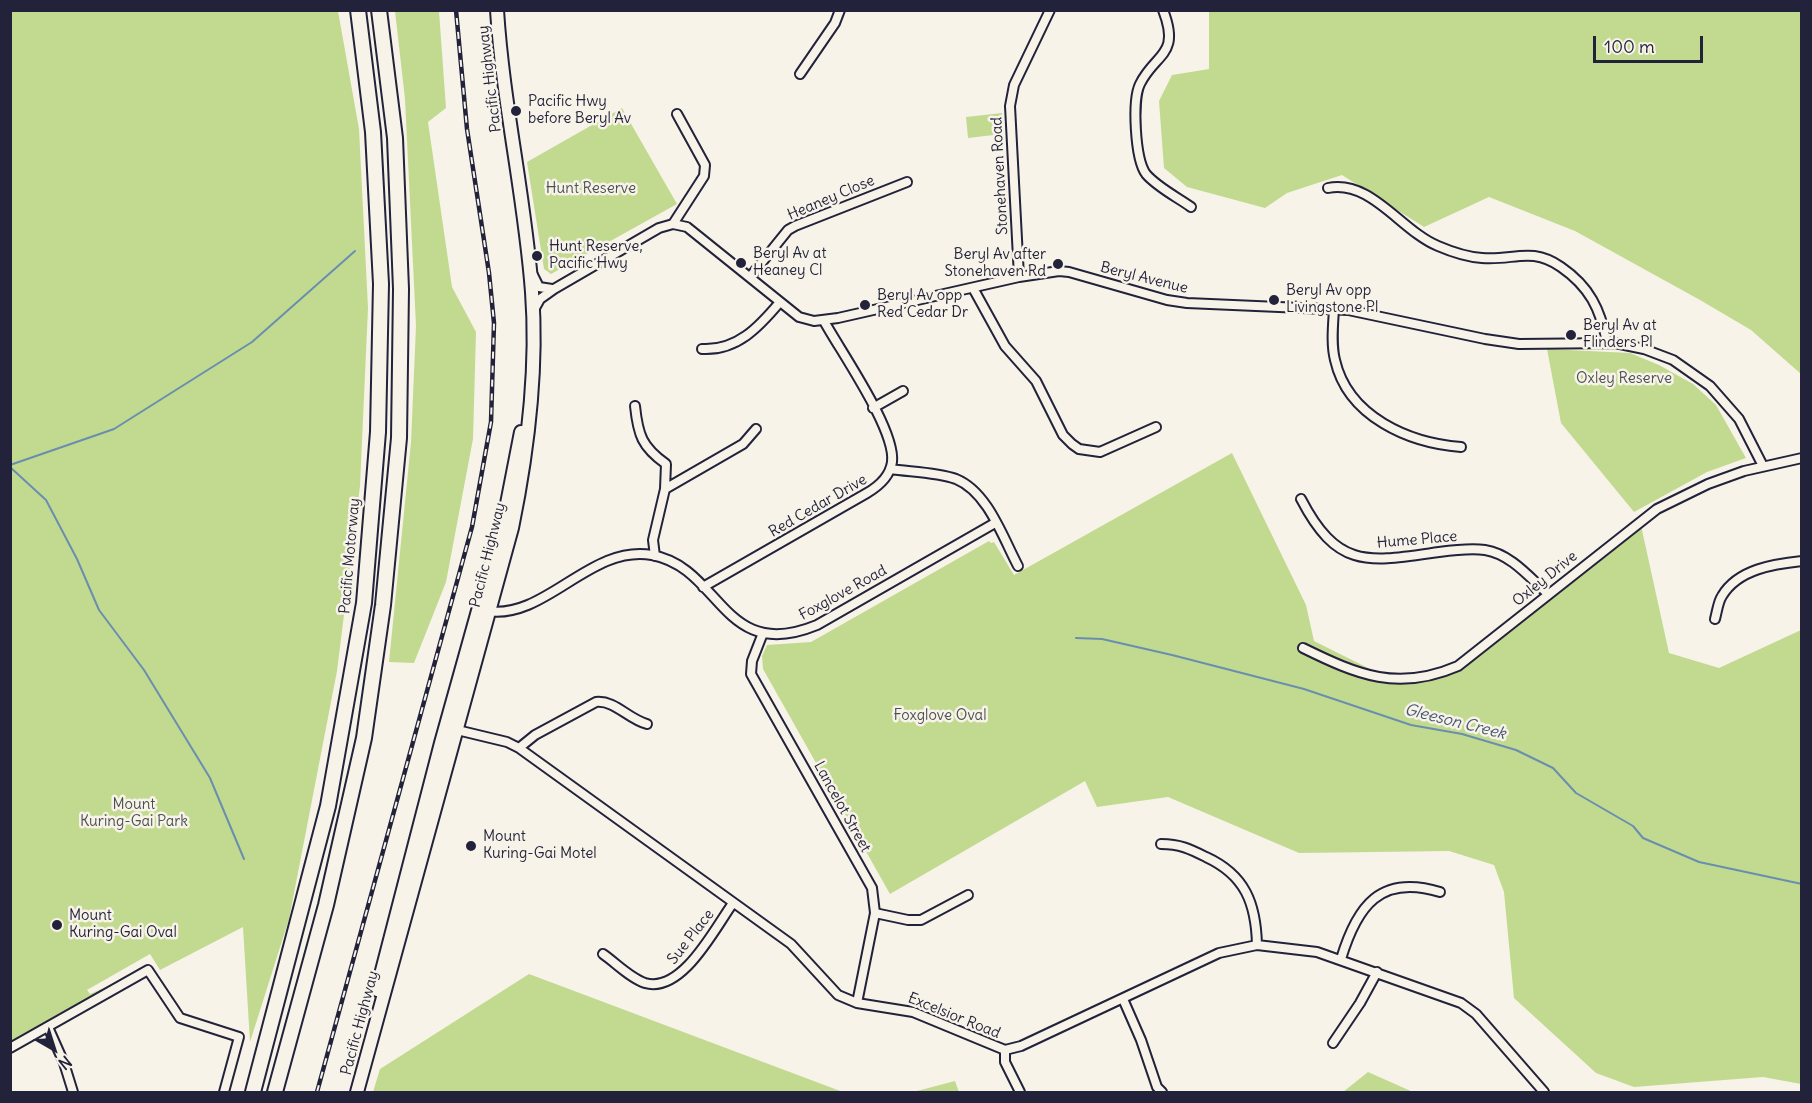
<!DOCTYPE html>
<style>
body{margin:0}
#map{position:relative;width:1812px;height:1103px;overflow:hidden;background:#f7f3e8;font-family:Delius,sans-serif}
canvas{display:block}
.frame{position:absolute;inset:0;border:12px solid #22223b;pointer-events:none}
.north{position:absolute;left:24px;top:1019px;width:60px;height:60px;-webkit-text-stroke:4px #f7f3e8;paint-order:stroke;rotate:141deg;font-size:16px;font-weight:700;line-height:24px;text-align:center;color:#22223b}
.north::after{content:'';display:block;margin:auto;width:21px;height:27px;background:#22223b;clip-path:polygon(50% 0,100% 100%,50% 72%,0 100%)}
.scale{position:absolute;left:1593px;top:36px;width:110px;height:27px;box-sizing:border-box;border:3px solid #22223b;border-top:0;padding-left:8px;font-size:18px;line-height:21px;white-space:nowrap;color:#22223b;-webkit-text-stroke:4px #f7f3e8;paint-order:stroke}
</style>
<div id="map">
<canvas width="1812" height="1103"></canvas>
<div class="frame"></div>
<div class="north">N</div>
<div class="scale">100 m</div>
</div>
<script>
const g = document.querySelector('canvas').getContext('2d');
g.lineJoin = 'round';
function paint(path, color) { g.fillStyle = color; g.fill(path, 'evenodd'); }
function stroke(path, color, width, dash) { g.strokeStyle = color; g.lineWidth = width; g.lineCap = dash ? 'butt' : 'round'; g.setLineDash(dash || []); g.stroke(path); }
function label(font, color, halo, rows, align = 'center') {
  g.font = font + ' Delius,sans-serif'; g.lineWidth = 5; g.setLineDash([]); g.textBaseline = 'middle'; g.strokeStyle = halo; g.fillStyle = color; for (const [text, x, y, turn = 0] of rows) {
    g.save(); g.translate(x, y); g.rotate((+turn || 0) * Math.PI / 180); g.textAlign = isNaN(turn) ? turn : align; if (halo) g.strokeText(text, 0, 0); g.fillText(text, 0, 0); g.restore();
  }
}
const green = new Path2D(`
 M11,11H338L359,129L368,308L360,486L337,671L289,919L250,1042L243,927L160,970L150,954L87,990L90,994L124,979L11,1044Z
 M395,11H439L446,108L428,122L452,287L476,332L473,439L446,582L414,663L389,662L411,442L416,326L405,99Z
 M1209,11H1801V374L1751,330L1700,300L1575,231L1489,197L1424,227L1342,175L1287,193L1265,208L1187,187L1164,168L1159,101L1172,75L1209,69Z
 M622,108L677,204L551,274L544,269L527,162Z
 M1002,113V134L968,138L966,117Z
 M1547,349L1630,353L1659,365L1693,384L1716,405L1746,458L1707,472L1634,512L1561,423Z
 M1232,453L1306,605L1314,641L1380,674L1414,678L1455,668L1640,521L1669,653L1719,668L1801,630V1084L1763,1077L1634,1087L1596,1073L1514,998L1504,892L1494,865L1449,851L1299,853L1168,797L1097,807L1085,781L890,894L763,669L762,656L767,645L811,642L989,541L991,543L994,542L1014,575Z
 M529,974L843,1092H373L380,1069Z
 M1368,1072L1413,1092H1343Z
 M955,1081L959,1092H913Z`);
const stream = new Path2D(`
 M10,465L114,429L252,342L355,251
 M10,467L46,500L77,559L99,610L144,670L210,778L244,859
 M1076,638L1102,639L1172,655L1304,689L1411,725L1462,734L1516,750L1553,768L1576,793L1633,826L1643,838L1699,862L1802,884`);
const street = new Path2D(`
 M1163,10C1181,56 1155,53 1140,84C1132,100 1135,159 1146,174C1157,187 1177,197 1191,207
 M800,74L835,23L840,10
 M1328,188C1371,179 1401,231 1438,246C1452,252 1466,257 1482,258C1513,261 1531,246 1561,267C1590,287 1600,309 1607,342
 M673,224L704,176L705,165L677,114
 M533,275L539,287L552,289
 M750,277L788,230L795,226L907,182
 M1019,277L1010,106L1014,85L1050,10
 M973,288L1005,346L1036,381L1063,435L1072,444L1079,449L1100,452L1156,427
 M535,308L540,299L554,289L659,228L673,224L687,227L799,317L814,321L838,318L1019,277L1059,271L1069,272L1167,300L1187,303L1348,310L1485,339L1519,344L1615,343L1644,349L1673,360L1710,386L1739,419L1763,466
 M1334,309C1333,326 1331,344 1335,360C1348,417 1409,443 1461,447
 M702,349C737,351 759,327 780,302
 M635,406C638,435 642,447 666,464L665,489
 M873,408L903,391
 M890,469C911,472 936,472 956,479C988,492 1003,538 1018,566
 M1301,499C1338,570 1368,562 1439,552C1454,550 1470,548 1485,550C1511,554 1530,578 1548,594
 M655,556L653,540L665,489L743,444L756,429
 M703,587L867,493C879,486 890,476 892,462C896,430 841,352 824,321
 M487,611C546,620 590,544 652,555C722,568 722,664 817,625L995,523
 M1715,619C1717,612 1718,602 1722,596C1738,569 1774,564 1802,561
 M763,633L752,661L751,674L872,888L875,913L857,1003
 M1303,648C1358,675 1398,692 1458,666L1657,509L1708,484L1744,471L1802,458
 M453,729L507,742L519,748L791,944L838,995L857,1003L913,1012L1005,1050L1021,1046L1219,953L1257,945L1317,952L1461,1003L1476,1014L1544,1092
 M519,748L535,735L596,702C615,700 628,719 647,724
 M1161,844C1180,844 1190,849 1206,857C1245,875 1256,903 1257,945
 M875,913L908,920H921L968,895
 M603,954C616,963 630,978 645,983C682,994 715,928 733,903
 M1341,959C1357,906 1380,874 1440,892
 M1123,999L1141,1040L1157,1087L1162,1092
 M48,1027L64,1063L73,1092
 M1333,1043L1360,1003L1377,972
 M10,1048L148,970L180,1018L239,1037L224,1092
 M1005,1050V1062L1020,1092`);
const primary = new Path2D(`
 M377,990L441,743L505,514L521,432
 M357,1092L512,528C528,450 538,371 532,292C525,197 503,105 497,10`);
const highway = new Path2D(`
 M253,1092L328,806L364,603L378,432L381,284L373,132L358,10
 M275,1092L326,905L364,738L383,605L399,438L401,289L395,138L379,10`);
const rail = new Path2D(`
 M317,1092L472,527L491,422L494,323L489,273L467,129L456,10`);
const markers = [
 [516,111,6,"#22223b"],
 [537,256,6,"#22223b"],
 [741,263,6,"#22223b"],
 [1058,264,6,"#22223b"],
 [1274,300,6,"#22223b"],
 [865,305,6,"#22223b"],
 [1571,335,6,"#22223b"],
 [471,846,6,"#22223b"],
 [57,925,6,"#22223b"]
];
const streetNames = [
 ["Pacific Highway",490,79,-97],
 ["Stonehaven Road",1000,176,-93],
 ["Heaney Close",831,198,-23],
 ["Beryl Avenue",1144,278,14],
 ["Red Cedar Drive",818,506,-30],
 ["Hume Place",1417,540,-5],
 ["Pacific Highway",488,555,-76],
 ["Pacific Motorway",350,556,-85],
 ["Oxley Drive",1545,579,-39],
 ["Foxglove Road",843,593,-29],
 ["Lancelot Street",842,807,61],
 ["Sue Place",691,937,-52],
 ["Excelsior Road",954,1016,22],
 ["Pacific Highway",360,1023,-75]
];
const poiNames = [
 ["Pacific Hwy",528,102],
 ["before Beryl Av",528,119],
 ["Hunt Reserve,",549,247],
 ["Pacific Hwy",549,264],
 ["Beryl Av at",753,254],
 ["Heaney Cl",753,271],
 ["Beryl Av after",1046,255,"right"],
 ["Stonehaven Rd",1046,272,"right"],
 ["Beryl Av opp",1286,291],
 ["Livingstone Pl",1286,308],
 ["Beryl Av opp",877,296],
 ["Red Cedar Dr",877,313],
 ["Beryl Av at",1583,326],
 ["Flinders Pl",1583,343],
 ["Mount",483,837],
 ["Kuring-Gai Motel",483,854],
 ["Mount",69,916],
 ["Kuring-Gai Oval",69,933]
];
const parkNames = [
 ["Hunt Reserve",591,189],
 ["Oxley Reserve",1624,379],
 ["Foxglove Oval",940,716],
 ["Mount",134,805],
 ["Kuring-Gai Park",134,822]
];
const waterNames = [
 ["Gleeson Creek",1455,722,14]
];
paint(green, '#c2da90');
stroke(stream, '#6a8eae', 2);
stroke(street, '#22223b', 12);
stroke(primary, '#22223b', 16);
stroke(highway, '#22223b', 18);
stroke(street, '#f7f3e8', 8);
stroke(primary, '#f7f3e8', 12);
stroke(highway, '#f7f3e8', 14);
stroke(rail, '#22223b', 4.5);
stroke(rail, '#f7f3e8', 2, [7]);
for (const [x, y, r, color] of markers) { const dot = new Path2D(); dot.arc(x, y, r, 0, 2 * Math.PI); g.fillStyle = color; g.fill(dot); stroke(dot, '#f7f3e8', 2); }
label('15px', '#22223b', '#f7f3e8', streetNames);
label('15px', '#22223b', '#f7f3e8', poiNames, 'left');
label('15px', '#4a5050', '#f7f3e8', parkNames);
label('italic 16px', '#465875', '#f7f3e8', waterNames);
</script>
